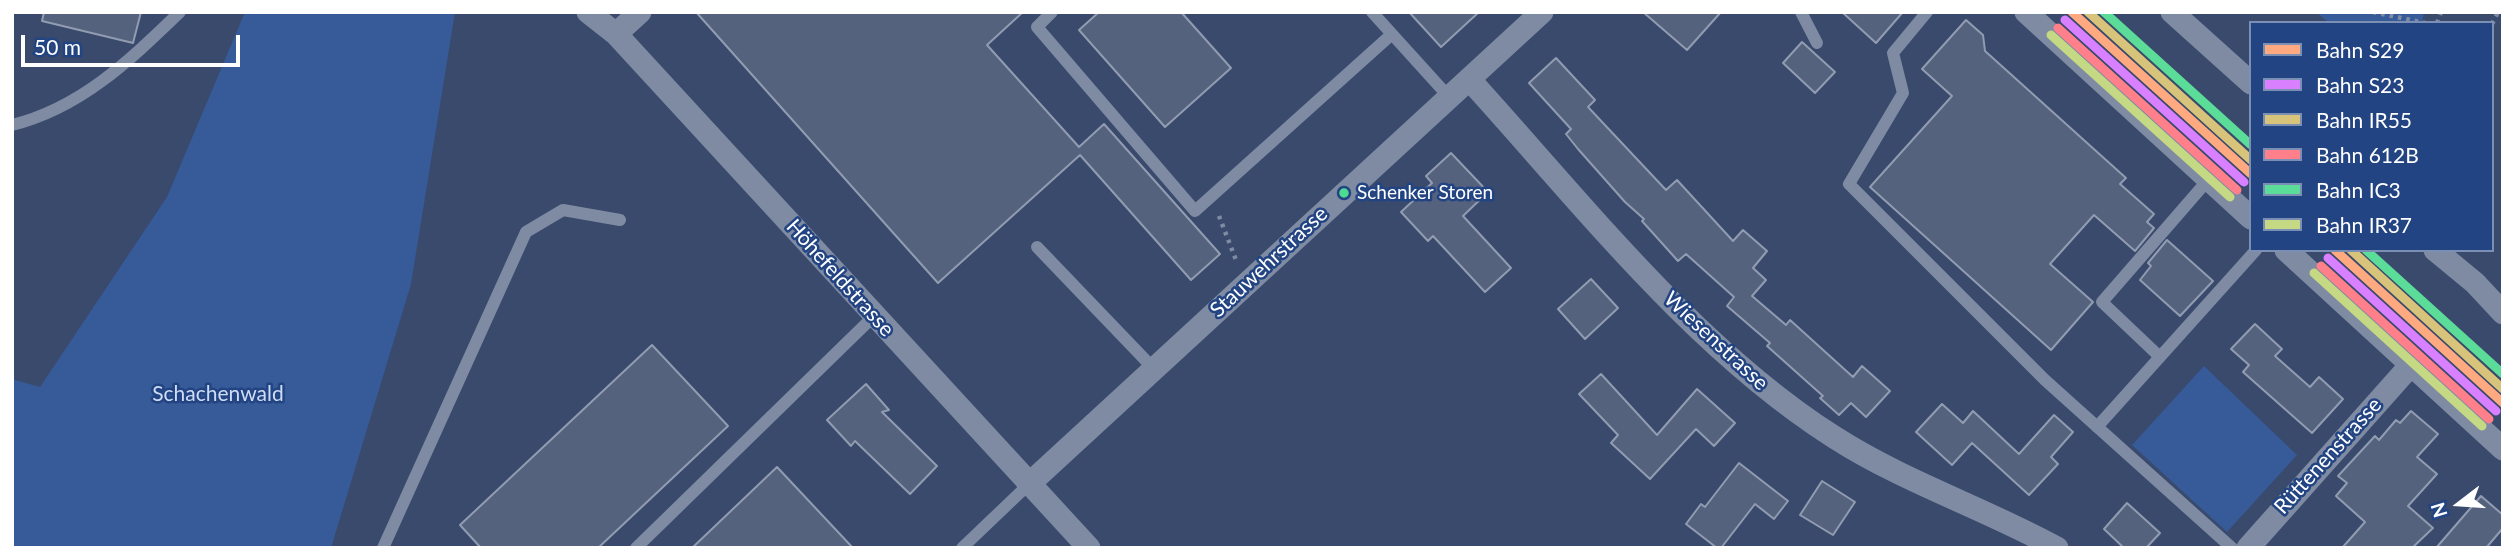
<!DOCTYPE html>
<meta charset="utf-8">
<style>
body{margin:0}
#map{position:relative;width:2515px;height:560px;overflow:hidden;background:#394a6c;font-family:Lato,sans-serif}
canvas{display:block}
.frame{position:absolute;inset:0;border:14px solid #fff;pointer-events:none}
.legend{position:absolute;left:2249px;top:21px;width:245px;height:231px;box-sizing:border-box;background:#234482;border:2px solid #7b8fb4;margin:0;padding:9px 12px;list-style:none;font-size:21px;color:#fff}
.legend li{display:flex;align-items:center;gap:14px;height:35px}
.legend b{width:35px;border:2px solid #7b8fb4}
.north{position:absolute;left:2424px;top:469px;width:70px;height:70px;-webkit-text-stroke:5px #234482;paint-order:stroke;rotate:253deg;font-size:19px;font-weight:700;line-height:28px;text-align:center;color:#fff}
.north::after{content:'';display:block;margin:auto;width:24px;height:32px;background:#fff;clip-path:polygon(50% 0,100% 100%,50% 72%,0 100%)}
.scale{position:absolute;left:21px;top:35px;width:219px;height:32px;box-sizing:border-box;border:4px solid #fff;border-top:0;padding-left:9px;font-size:21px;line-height:24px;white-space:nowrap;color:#fff;-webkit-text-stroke:5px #234482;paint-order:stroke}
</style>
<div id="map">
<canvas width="2515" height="560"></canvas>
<div class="frame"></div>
<ul class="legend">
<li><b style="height:9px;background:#ffa980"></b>Bahn S29</li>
<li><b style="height:9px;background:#d880ff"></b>Bahn S23</li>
<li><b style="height:9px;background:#d7c37a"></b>Bahn IR55</li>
<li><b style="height:9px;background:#ff808b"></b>Bahn 612B</li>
<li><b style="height:9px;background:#5bdc98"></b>Bahn IC3</li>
<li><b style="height:9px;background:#c5d984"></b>Bahn IR37</li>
</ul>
<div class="north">N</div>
<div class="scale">50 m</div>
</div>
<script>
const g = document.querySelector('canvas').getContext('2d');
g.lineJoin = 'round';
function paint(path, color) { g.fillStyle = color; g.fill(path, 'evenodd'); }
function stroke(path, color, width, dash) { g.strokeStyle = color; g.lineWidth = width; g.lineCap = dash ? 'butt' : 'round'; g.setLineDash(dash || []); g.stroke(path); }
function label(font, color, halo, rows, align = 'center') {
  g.font = font + ' Lato,sans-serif'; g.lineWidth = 5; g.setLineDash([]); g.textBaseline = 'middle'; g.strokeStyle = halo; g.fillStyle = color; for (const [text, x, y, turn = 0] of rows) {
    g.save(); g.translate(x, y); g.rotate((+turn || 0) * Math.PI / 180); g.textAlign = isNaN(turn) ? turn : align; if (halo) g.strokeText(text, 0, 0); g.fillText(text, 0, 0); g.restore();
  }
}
const green = new Path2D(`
 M245,12H455L411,284L331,548H12V379L40,387L167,197Z
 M2316,12H2424L2422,23H2329Z
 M2204,366L2297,455L2227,532L2132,445Z`);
const building = new Path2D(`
 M44,12H141L133,43L42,21Z
 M696,12H1023L987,45L1079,147L1104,124L1220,254L1191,280L1080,155L938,283Z
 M1099,12H1181L1231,68L1165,127L1079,30Z
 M1409,12H1479L1441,47Z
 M1643,12H1721L1687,50Z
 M1842,12H1903L1876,43Z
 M1966,20L1983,35L1985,51L2126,178L2120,184L2154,214L2147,222L2154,228L2135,251L2094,215L2050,264L2093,302L2051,350L1870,187L1952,96L1922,69Z
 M1802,42L1835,72L1815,93L1783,63Z
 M1556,58L1595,100L1588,107L1666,190L1677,180L1733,241L1743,230L1767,251L1753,268L1766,280L1752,296L1786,325L1790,320L1853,377L1862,366L1890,391L1866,417L1851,403L1839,415L1820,398L1823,396L1767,346L1770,343L1727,306L1734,297L1686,254L1678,261L1642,221L1644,219L1625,202L1578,149L1566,134L1571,129L1529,83Z
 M1451,153L1488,192L1463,216L1511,268L1485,292L1433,236L1428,241L1401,212L1432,183L1426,176Z
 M2167,240L2213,281L2180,316L2140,280L2151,266L2148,263Z
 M1591,279L1618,308L1585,339L1558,309Z
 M2255,324L2282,349L2275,356L2310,387L2319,377L2343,399L2312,433L2243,372L2249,365L2231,349Z
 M652,345L728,426L598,548H481L460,525Z
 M1601,374L1657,435L1697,389L1735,423L1714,446L1696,429L1650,479L1611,443L1618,435L1579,394Z
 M866,384L889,410L882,412L937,466L910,494L855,441L851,446L827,420Z
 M1942,404L1963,423L1973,411L2019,454L2054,415L2073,432L2051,457L2058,464L2029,495L1972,443L1952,465L1916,432Z
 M2411,411L2438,434L2417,457L2437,474L2408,506L2433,528L2412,548H2342L2365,522L2336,496L2347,483L2338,476L2375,436L2379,440L2396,420L2400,423Z
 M1739,463L1788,501L1774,519L1755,504L1721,548H1717L1686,524L1701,504L1705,507Z
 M777,467L853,548H692Z
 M1822,481L1855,502L1833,535L1800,515Z
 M2481,496L2503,515V528L2486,548H2436Z
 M2127,503L2160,533L2146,548H2124L2104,529Z`);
const path = new Path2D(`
 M2373,12L2425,23
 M2437,23L2441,12
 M2492,24L2498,12
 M1219,216L1236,260`);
const lane = new Path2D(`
 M1052,12L1037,27L1195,211L1392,34
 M1372,12L1449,97
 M1801,12L1817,43
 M1927,12L1893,53L1903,93L1849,184L2045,380L2232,548
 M12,125C81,108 130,60 180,12
 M1037,247L1154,369
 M2160,357L2102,302L2208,180
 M2097,427L2256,250
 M383,548L526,232L563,210L620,220
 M636,548L874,316
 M962,548L1028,485`);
const street = new Path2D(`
 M588,12L616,34L1089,548
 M2026,12L2251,218
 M2172,12L2251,83
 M616,34L640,12
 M1469,79C1581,202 1693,347 1834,437C1904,482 1984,508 2057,548
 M2286,250L2503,449
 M2435,250L2475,283L2503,313
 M1028,485L1542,12
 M2248,548L2410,366`);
const rail1 = new Path2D(`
 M2072,12L2251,174
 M2335,250L2503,403`);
const rail2 = new Path2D(`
 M2065,20L2244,182
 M2328,258L2496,411`);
const rail3 = new Path2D(`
 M2088,12L2251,160
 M2351,250L2503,389`);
const rail4 = new Path2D(`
 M2058,28L2237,190
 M2321,266L2489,419`);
const rail5 = new Path2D(`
 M2104,12L2251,145
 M2366,250L2503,374`);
const rail6 = new Path2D(`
 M2051,35L2230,197
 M2314,273L2482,426`);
const markers = [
 [1344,193,6,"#4ddb92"]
];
const busNames = [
 ["Schenker Storen",1357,193]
];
const streetNames = [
 ["Stauwehrstrasse",1269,262,-43],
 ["Höhefeldstrasse",840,278,48],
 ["Wiesenstrasse",1716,341,43],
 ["Rüttenenstrasse",2328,456,-48]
];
const parkNames = [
 ["Schachenwald",218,394]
];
paint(green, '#375a99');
paint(building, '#54627e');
stroke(building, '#929cb1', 2);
stroke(path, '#7f8ba2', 4.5, [3.5, 5]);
stroke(lane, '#7f8ba2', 12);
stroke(street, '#7f8ba2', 23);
stroke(rail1, '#ffa980', 9);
stroke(rail2, '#d880ff', 9);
stroke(rail3, '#d7c37a', 9);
stroke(rail4, '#ff808b', 9);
stroke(rail5, '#5bdc98', 9);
stroke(rail6, '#c5d984', 9);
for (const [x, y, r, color] of markers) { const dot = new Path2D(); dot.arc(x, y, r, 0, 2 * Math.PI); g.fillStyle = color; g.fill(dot); stroke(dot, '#234482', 2.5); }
label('19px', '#fff', '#234482', busNames, 'left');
label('21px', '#fff', '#234482', streetNames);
label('21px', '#cedcf6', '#234482', parkNames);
</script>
